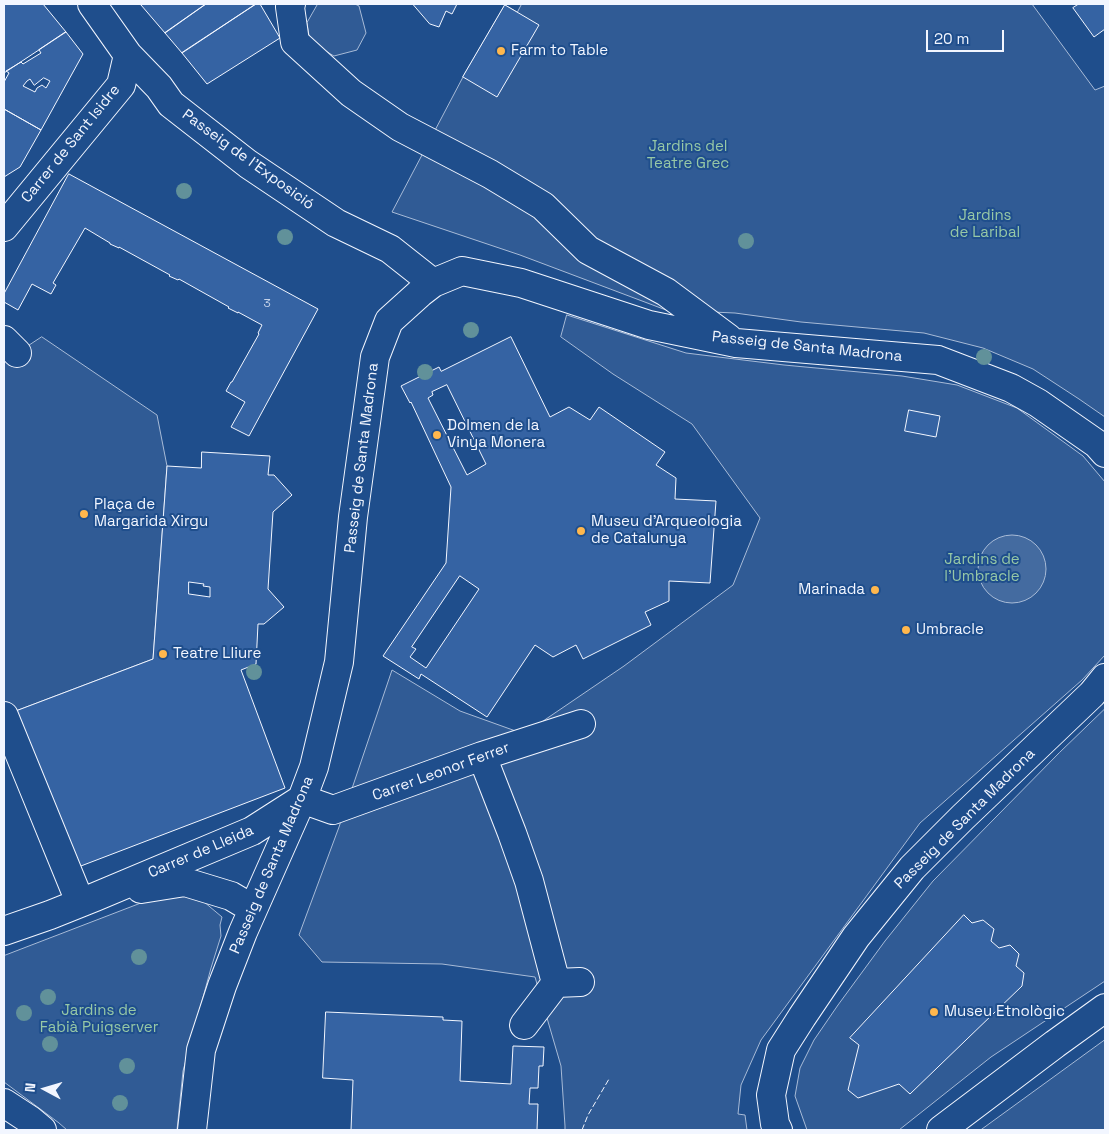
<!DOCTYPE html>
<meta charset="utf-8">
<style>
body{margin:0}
#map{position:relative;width:1109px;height:1134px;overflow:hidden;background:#1f4e8c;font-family:"Space Grotesk",sans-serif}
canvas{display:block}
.frame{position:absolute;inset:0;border:5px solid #f2f6ff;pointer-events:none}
.north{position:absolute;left:20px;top:1064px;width:50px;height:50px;-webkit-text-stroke:4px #1f4e8c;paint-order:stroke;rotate:276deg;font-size:14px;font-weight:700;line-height:20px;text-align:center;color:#f2f6ff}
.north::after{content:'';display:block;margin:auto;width:18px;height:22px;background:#f2f6ff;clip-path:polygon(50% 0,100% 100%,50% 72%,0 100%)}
.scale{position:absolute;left:926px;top:30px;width:78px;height:22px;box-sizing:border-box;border:2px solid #f2f6ff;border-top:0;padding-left:6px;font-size:15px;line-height:18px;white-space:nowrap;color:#f2f6ff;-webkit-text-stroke:4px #1f4e8c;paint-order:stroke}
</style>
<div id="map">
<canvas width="1109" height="1134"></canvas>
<div class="frame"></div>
<div class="north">N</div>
<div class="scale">20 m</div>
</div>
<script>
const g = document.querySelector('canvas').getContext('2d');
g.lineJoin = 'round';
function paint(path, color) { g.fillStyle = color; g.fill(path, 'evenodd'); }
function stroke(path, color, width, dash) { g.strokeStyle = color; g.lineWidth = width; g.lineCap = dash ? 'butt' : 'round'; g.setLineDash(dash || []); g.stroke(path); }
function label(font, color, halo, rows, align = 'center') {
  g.font = font + ' "Space Grotesk",sans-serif'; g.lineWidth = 4; g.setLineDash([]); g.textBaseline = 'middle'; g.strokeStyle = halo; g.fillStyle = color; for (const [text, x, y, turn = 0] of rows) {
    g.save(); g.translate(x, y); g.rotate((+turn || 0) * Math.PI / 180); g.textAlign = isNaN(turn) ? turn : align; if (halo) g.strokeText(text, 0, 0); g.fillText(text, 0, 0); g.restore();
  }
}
const built = new Path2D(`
 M318,4H355L359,6L366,33L357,50L334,56L310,42L307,23Z
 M522,4H1032L1095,90L1105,86V417L1079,399L1033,369L983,348L924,333L801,322L735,313L666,310L520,255L392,212L463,77L505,5L517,12Z
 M567,315L686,353L784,365L902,376L957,385L1017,408L1083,456L1105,482V655L1082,680L920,823L761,1040L741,1085L738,1114L745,1115L747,1130H565V1126L561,1066L535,977L442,964L322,962L299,935L339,827L392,670L460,711L524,734L624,666L733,585L760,518L692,424L613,374L561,337Z
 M42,337L157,415L167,466L153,659L13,712L4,713V362Z
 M1105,709V981L991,1057L899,1130H807L795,1096L800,1068L814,1040L838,1005L885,941L933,881L1059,753Z
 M170,892L197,896L222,917L220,925L221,936L211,968L183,1071L177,1130H67L59,1123L4,1082V956Z
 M1105,1040V1130H981Z`);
const water = new Path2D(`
 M978 569a34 34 0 1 1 68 0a34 34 0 1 1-68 0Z`);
const building = new Path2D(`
 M4,4H43L66,32L4,73Z
 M142,4H206L165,33L141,5Z
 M206,4H256L182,53L165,33Z
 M256,4H260L280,38L207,84L182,53Z
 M413,4H457L452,14L446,11L439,27L430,24Z
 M1079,4H1105V29L1094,37L1073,8Z
 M505,5L539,25L497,97L463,77Z
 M66,32L83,54L41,130L4,109V82L9,73L6,71L21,62L23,64L41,53L39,50ZM44,78L50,81L46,88L42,85L37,88L35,92L23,86L27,81L30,79L34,85Z
 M4,109L41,130L20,167L4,177Z
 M69,174L318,309L249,436L231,427L245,402L226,391L231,382H232L259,334L258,333L262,325L238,312V313L228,308L229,307L179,279L178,280L169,276L170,275L119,247V248L110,244V243L85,228L53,283L56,285L51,294L32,284L18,310L4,302V294Z
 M511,337L550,417L569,407L590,420L599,407L665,452L656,465L676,478L675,499L716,501L710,583L669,581V601L645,612L651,625L583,659L576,645L553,657L535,645L487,717L421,674L419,679L383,656L446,563L451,487L411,402L410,403L401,386L439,367L441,371ZM447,385L486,464L467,475L428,398L433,395L432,392ZM460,576L479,589L426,668L410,657L416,649L412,647Z
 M909,410L940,416L936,437L905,431Z
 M202,452L270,456L268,475H274L292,495L273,512L268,589L284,607L264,624H258L256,664L241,670L285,788L73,869L13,712L153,659L167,466L201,468ZM189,582L204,584L203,586L210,587V597L189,594Z
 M964,915L972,923L983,920L994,929L991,941L999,948L1010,945L1019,954L1016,966L1024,973L1022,986L910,1094L899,1084L858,1098L848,1090L859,1045L850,1038Z
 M326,1012L443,1017V1020L462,1021L460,1081L511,1084L513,1046L544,1047L543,1066H539L538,1088H530L529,1104H538L537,1130H351L353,1080L323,1078Z`);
const minor = new Path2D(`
 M92,4L128,55L159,87L171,104L248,164L336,223L390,249L433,283
 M291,4L290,7L295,42L351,93L400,127L490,174L543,206L588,250L666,292L728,338
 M4,227L121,85L128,55
 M4,340L17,353
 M4,716L80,902
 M482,756L512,833L529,881L556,983L580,982
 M302,799L333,810L482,756L581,724
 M141,889L185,882L231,896L253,909
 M4,931L50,915L95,897L252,831L302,799
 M524,1025L556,983
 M4,1103L30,1120L42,1130
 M192,1130L201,1050L222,986L243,932L302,799L314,767L339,662L353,517L375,357L389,321L420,293L433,283L462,271L521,283L649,325L736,343L938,360L1011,388L1038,403L1097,444L1105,453
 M778,1130L775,1124L771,1095L781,1050L802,1017L856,937L912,868L963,817L1092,694L1105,678
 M941,1130L1055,1044L1105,1008`);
const fence = new Path2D(`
 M582,1130L588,1115L609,1079`);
const trees = [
 [184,191],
 [285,237],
 [746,241],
 [471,330],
 [984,357],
 [425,372],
 [254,672],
 [139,957],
 [48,997],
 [24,1013],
 [50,1044],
 [127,1066],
 [120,1103]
];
const markers = [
 [501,51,5,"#ffb74d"],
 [437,435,5,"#ffb74d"],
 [84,514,5,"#ffb74d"],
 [581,531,5,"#ffb74d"],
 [875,590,5,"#ffb74d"],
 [906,630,5,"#ffb74d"],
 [163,654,5,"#ffb74d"],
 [934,1012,5,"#ffb74d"]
];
const numberNames = [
 ["3",267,304]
];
const poiNames = [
 ["Farm to Table",511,51],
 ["Dolmen de la",447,426],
 ["Vinya Monera",447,443],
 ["Plaça de",94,505],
 ["Margarida Xirgu",94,522],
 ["Museu d'Arqueologia",591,522],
 ["de Catalunya",591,539],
 ["Marinada",865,590,"right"],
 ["Umbracle",916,630],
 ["Teatre Lliure",173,654],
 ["Museu Etnològic",944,1012]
];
const streetNames = [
 ["Carrer de Sant Isidre",71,144,-51],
 ["Passeig de l'Exposició",248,160,36],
 ["Passeig de Santa Madrona",807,347,6],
 ["Passeig de Santa Madrona",362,458,-83],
 ["Carrer Leonor Ferrer",441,772,-20],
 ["Passeig de Santa Madrona",965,819,-45],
 ["Carrer de Lleida",201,852,-23],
 ["Passeig de Santa Madrona",272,865,-67]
];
const parkNames = [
 ["Jardins del",688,147],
 ["Teatre Grec",688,164],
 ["Jardins",985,216],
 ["de Laribal",985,233],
 ["Jardins de",982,560],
 ["l'Umbracle",982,577],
 ["Jardins de",99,1011],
 ["Fabià Puigserver",99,1028]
];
paint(built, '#305b95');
stroke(built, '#a8bbd7', 1);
paint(water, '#446ba0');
stroke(water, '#a8bbd7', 1);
paint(building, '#3563a3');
stroke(building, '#f2f6ff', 1);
stroke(minor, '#f2f6ff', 30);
stroke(minor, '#1f4e8c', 28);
stroke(fence, '#f2f6ff', 1, [6, 2.5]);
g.fillStyle = '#61919a';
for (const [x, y] of trees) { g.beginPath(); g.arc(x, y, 8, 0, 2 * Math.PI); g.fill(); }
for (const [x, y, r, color] of markers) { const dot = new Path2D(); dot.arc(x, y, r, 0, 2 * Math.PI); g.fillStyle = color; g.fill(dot); stroke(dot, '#1f4e8c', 2); }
label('12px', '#c3d1e8', null, numberNames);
label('15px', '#f2f6ff', '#1f4e8c', poiNames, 'left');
label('15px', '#f2f6ff', '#1f4e8c', streetNames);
label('15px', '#97c8a6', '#1f4e8c', parkNames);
</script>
